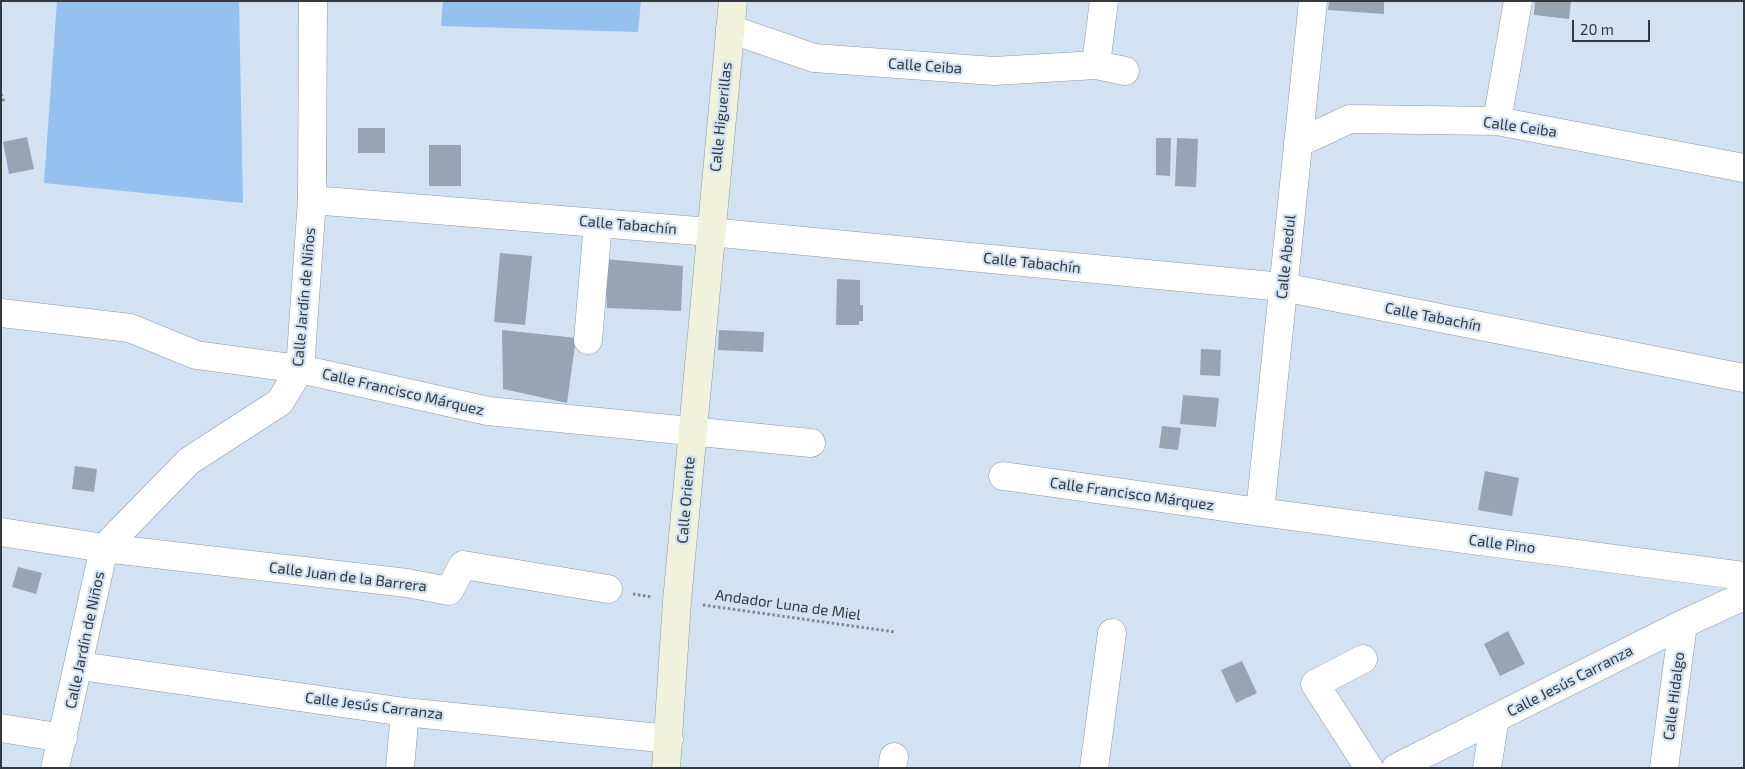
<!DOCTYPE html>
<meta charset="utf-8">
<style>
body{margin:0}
#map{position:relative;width:1745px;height:769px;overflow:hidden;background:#d3e2f2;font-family:"Exo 2",sans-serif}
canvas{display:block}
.frame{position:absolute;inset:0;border:2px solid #33393f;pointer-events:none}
.scale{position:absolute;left:1572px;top:20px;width:78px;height:22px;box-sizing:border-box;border:2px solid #33393f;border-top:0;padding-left:6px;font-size:15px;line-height:18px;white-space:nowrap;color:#33393f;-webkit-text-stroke:4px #d3e2f2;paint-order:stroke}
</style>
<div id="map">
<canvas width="1745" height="769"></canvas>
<div class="frame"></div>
<div class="scale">20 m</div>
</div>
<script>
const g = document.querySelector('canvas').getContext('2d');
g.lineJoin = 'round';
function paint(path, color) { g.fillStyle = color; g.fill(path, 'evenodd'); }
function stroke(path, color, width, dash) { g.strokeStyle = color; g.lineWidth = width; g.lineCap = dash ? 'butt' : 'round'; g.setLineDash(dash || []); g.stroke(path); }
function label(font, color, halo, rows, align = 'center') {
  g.font = font + ' "Exo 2",sans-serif'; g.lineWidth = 4.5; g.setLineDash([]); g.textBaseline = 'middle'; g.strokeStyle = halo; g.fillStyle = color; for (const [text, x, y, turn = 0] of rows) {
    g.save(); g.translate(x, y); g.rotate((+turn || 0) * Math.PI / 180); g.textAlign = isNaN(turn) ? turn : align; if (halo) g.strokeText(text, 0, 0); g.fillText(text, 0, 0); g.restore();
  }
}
const green = new Path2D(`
 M57,1H239L243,203L44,183Z
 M443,1H641L638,32L441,26Z`);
const building = new Path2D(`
 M1329,1H1384V14L1328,10Z
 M1535,1H1571L1569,19L1534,15Z
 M358,128H385V153H358Z
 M27,137L34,169L9,174L3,142Z
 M1156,138H1171L1170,176L1156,175Z
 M1177,138L1198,139L1196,187L1175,186Z
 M429,145H461V186H429Z
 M500,253L532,256L525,325L494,322Z
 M604,259L683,266L681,311L607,308Z
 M837,279L860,280V305H863V321H859V325H836Z
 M502,330L576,338L567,403L503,389Z
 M719,330L764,332L763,352L718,350Z
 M1201,349L1221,350L1220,376L1200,375Z
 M1183,395L1219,398L1216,427L1180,424Z
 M1162,426L1181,428L1178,450L1159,448Z
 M75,466L97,469L94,492L72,489Z
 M1485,471L1519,478L1512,516L1478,510Z
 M18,567L42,573L36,594L12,587Z
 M1508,631L1525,664L1500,676L1484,644Z
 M1242,661L1257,693L1236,703L1221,670Z`);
const path = new Path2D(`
 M1,94L4,102
 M633,594L652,597
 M703,605L895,632`);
const street = new Path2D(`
 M730,29L814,58L994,71L1096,65L1125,71
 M1096,65L1104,1
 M1497,121L1518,1
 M1298,143L1350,119L1497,121L1744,168
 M312,200L710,232L1283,287L1744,378
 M1,313L130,328L196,355L300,369L488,411L811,443
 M588,340L598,223
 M1003,476L1260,512L1744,576
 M1260,512L1313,1
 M1,532L104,548L407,583L449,591L463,565L608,589
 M1363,659L1315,684L1369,768
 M80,666L405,712L669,739
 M1,728L63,738
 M55,768L104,548L189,461L280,402L300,369L312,200L313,1
 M400,768L405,712
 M892,768L894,757
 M1094,768L1112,633
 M1396,768L1683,624L1744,596
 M1487,768L1495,718
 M1664,768L1683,624`);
const secondary = new Path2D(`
 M666,768L677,601L733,1`);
const streetNames = [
 ["Calle Ceiba",925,66,4],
 ["Calle Higuerillas",721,117,-84],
 ["Calle Ceiba",1520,127,8],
 ["Calle Tabachín",628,225,5],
 ["Calle Abedul",1286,257,-84],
 ["Calle Tabachín",1032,263,6],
 ["Calle Jardín de Niños",304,297,-85],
 ["Calle Tabachín",1433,317,11],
 ["Calle Francisco Márquez",403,392,13],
 ["Calle Francisco Márquez",1132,494,8],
 ["Calle Oriente",686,500,-85],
 ["Calle Pino",1502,544,7],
 ["Calle Juan de la Barrera",348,577,7],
 ["Andador Luna de Miel",788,605,8],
 ["Calle Jardín de Niños",85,640,-78],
 ["Calle Jesús Carranza",1570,681,-27],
 ["Calle Hidalgo",1674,696,-83],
 ["Calle Jesús Carranza",374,706,7]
];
paint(green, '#95c1f1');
paint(building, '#96a4b3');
stroke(street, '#8a98a7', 29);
stroke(secondary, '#8a98a7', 29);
stroke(path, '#7e8993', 3, [2.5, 2.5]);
stroke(street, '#fff', 28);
stroke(secondary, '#f0f2dc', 28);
label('15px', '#33393f', '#d3e2f2', streetNames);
</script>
